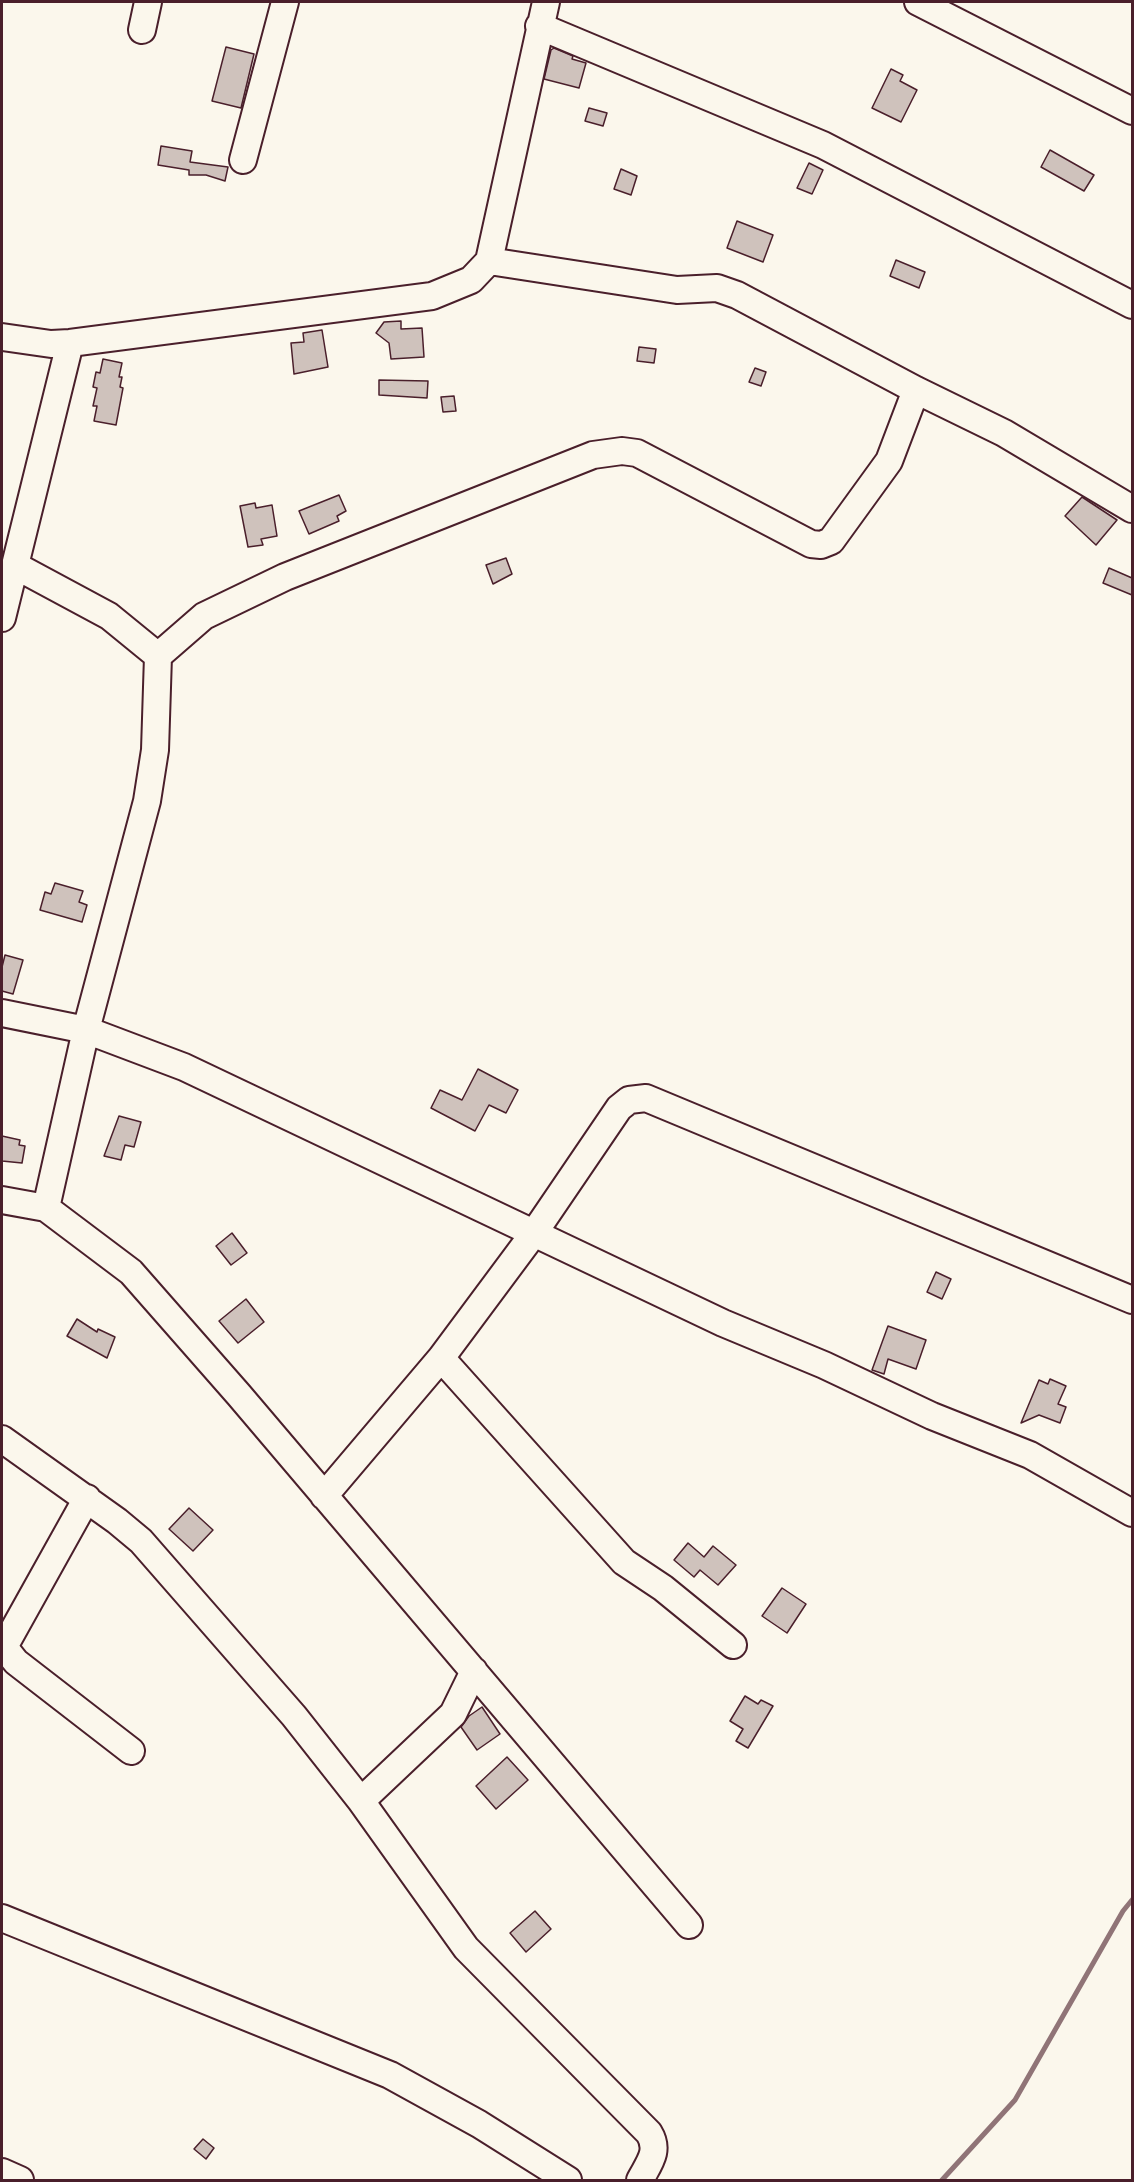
<!DOCTYPE html>
<style>
body{margin:0}
#map{position:relative;width:1134px;height:2182px;overflow:hidden;background:#fbf7ec;font-family:Sriracha,sans-serif}
canvas{display:block}
.frame{position:absolute;inset:0;border:3px solid #4a1f2b;pointer-events:none}
</style>
<div id="map">
<canvas width="1134" height="2182"></canvas>
<div class="frame"></div>
</div>
<script>
const g = document.querySelector('canvas').getContext('2d');
g.lineJoin = 'round';
function stroke(path, color, width, dash) { g.strokeStyle = color; g.lineWidth = width; g.lineCap = dash ? 'butt' : 'round'; g.setLineDash(dash || []); g.stroke(path); }
function paint(path, color) { g.fillStyle = color; g.fill(path, 'evenodd'); }
const stream = new Path2D(`
 M942,2180L1015,2100L1123,1911L1132,1900`);
const building = new Path2D(`
 M226,47L254,54L241,108L212,101Z
 M554,48L573,56L572,59L586,63L579,88L544,79L551,50Z
 M891,69L903,75L900,81L917,90L901,122L872,108Z
 M589,108L607,113L603,126L585,121Z
 M161,146L192,151L190,162L228,167L225,181L206,175H189V170L158,165Z
 M1050,150L1094,175L1084,191L1041,167Z
 M809,163L823,170L812,194L797,188Z
 M621,169L637,176L631,195L614,189Z
 M737,221L773,235L763,262L727,248Z
 M896,260L925,272L919,288L890,276Z
 M401,321V329L422,328L424,357L391,359L389,343L376,333L384,322Z
 M322,330L328,367L294,374L291,343L304,342L303,333Z
 M639,347L656,349L654,363L637,361Z
 M103,359L122,363L119,377H122L120,387L123,388L116,425L94,421L97,406H93L97,388L93,387L96,372L100,373Z
 M755,368L766,372L761,386L749,382Z
 M379,380L428,381L427,398L379,395Z
 M454,396L456,411L443,412L441,397Z
 M339,495L346,511L337,516L339,521L309,534L299,511Z
 M1082,497L1117,520L1096,545L1065,516Z
 M255,503L256,508L272,505L277,536L261,539L263,545L248,547L240,506Z
 M506,558L512,574L493,584L486,565Z
 M1109,568L1132,578V595L1103,583Z
 M55,883L83,891L79,902L87,905L82,922L40,910L45,892L51,894Z
 M5,955L23,960L13,994L2,991V967Z
 M478,1069L518,1090L506,1113L489,1105L475,1131L431,1108L440,1090L462,1100Z
 M119,1116L141,1122L134,1147L125,1145L121,1160L104,1156Z
 M2,1136L20,1140L19,1145L25,1146L22,1163L2,1161Z
 M232,1233L247,1253L231,1265L216,1246Z
 M936,1272L951,1279L942,1299L927,1292Z
 M246,1299L264,1322L238,1343L219,1321Z
 M77,1319L97,1332L98,1329L115,1337L107,1358L67,1336Z
 M888,1326L926,1340L916,1369L888,1359L884,1374L872,1370Z
 M1050,1379L1066,1386L1058,1404L1066,1407L1060,1423L1039,1415L1021,1423L1039,1380L1048,1384Z
 M189,1508L213,1530L193,1551L169,1529Z
 M688,1543L704,1557L713,1546L736,1565L718,1585L700,1570L694,1577L674,1560Z
 M782,1588L806,1604L787,1633L762,1616Z
 M745,1696L758,1704L761,1700L773,1706L748,1748L736,1741L743,1729L730,1721Z
 M482,1707L500,1734L477,1750L461,1727L469,1716Z
 M507,1757L528,1780L496,1809L476,1786Z
 M535,1911L551,1929L526,1952L510,1933Z
 M203,2139L214,2148L206,2159L194,2149Z`);
const minor = new Path2D(`
 M918,2L1132,111
 M539,26L823,145L1132,305
 M142,30L148,2
 M243,160L285,2
 M489,261L677,290L717,288L737,295L916,390L1004,433L1132,509
 M2,337L51,344L70,343L432,296L471,280L489,261L546,2
 M16,566L109,616L158,656
 M2,618L70,343
 M2,1013L86,1030L184,1067L723,1323L824,1365L932,1416L1030,1455L1132,1513
 M2,1200L46,1208L131,1272L239,1395L689,1925
 M46,1208L86,1030L147,801L155,750L158,656L204,616L285,577L593,455L622,451L637,453L811,544L821,545L831,541L889,461L916,390
 M441,1358L624,1562L663,1588L733,1645
 M2,1439L117,1521L141,1541L294,1716L361,1801L466,1948L649,2133C660,2151 649,2163 640,2180
 M324,1496L441,1358L534,1233L619,1108L629,1100L646,1098L1132,1300
 M87,1498L4,1647L16,1662L131,1751
 M361,1801L453,1714L474,1671
 M2,1918L390,2075L479,2124L568,2180
 M2,2172L20,2180`);
stroke(stream, '#907477', 5);
paint(building, '#cfc2bc');
stroke(building, '#4a1f2b', 1.5);
stroke(minor, '#4a1f2b', 30);
stroke(minor, '#fbf7ec', 26);
</script>
